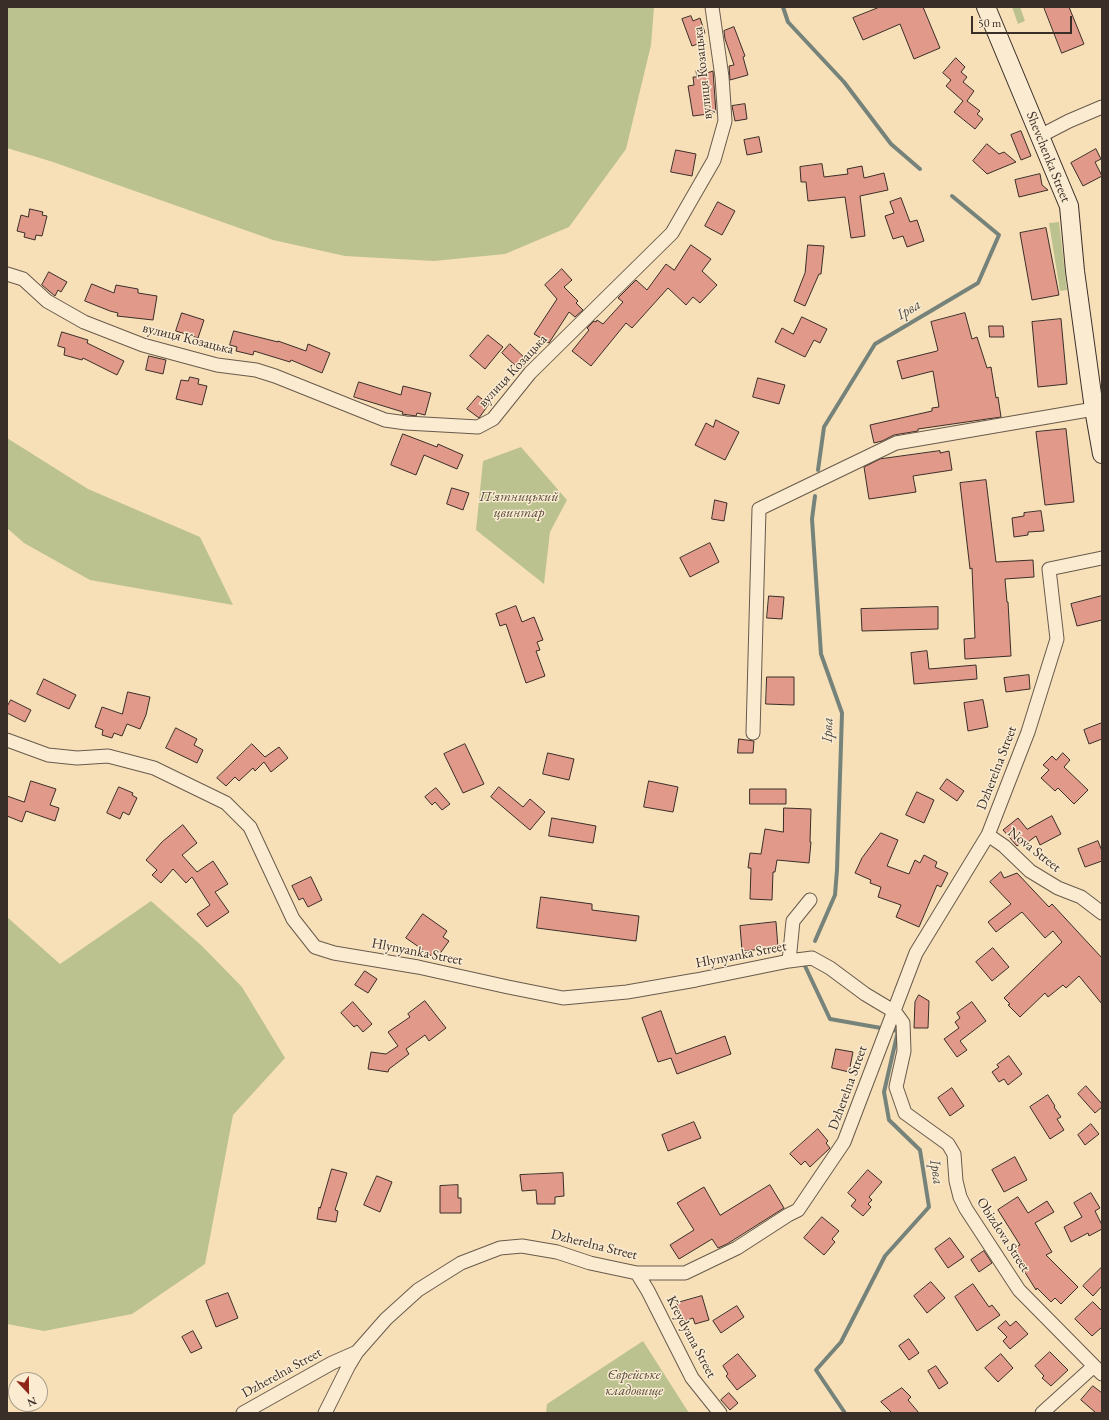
<!DOCTYPE html>
<meta charset="utf-8">
<style>
body{margin:0}
#map{position:relative;width:1109px;height:1420px;overflow:hidden;background:#f7e0b8;font-family:"EB Garamond",serif}
canvas{display:block}
.frame{position:absolute;inset:0;border:8px solid #3a2e28;pointer-events:none}
.north{position:absolute;left:8px;top:1372px;width:40px;height:40px;box-sizing:border-box;background:#faebd1;border:1px solid #ad9f8d;border-radius:50%;rotate:158deg;font-size:11px;font-weight:700;line-height:16px;text-align:center;color:#3a2e28}
.north::after{content:'';display:block;margin:auto;width:14px;height:18px;background:#8f2418;clip-path:polygon(50% 0,100% 100%,50% 72%,0 100%)}
.scale{position:absolute;left:971px;top:16px;width:101px;height:18px;box-sizing:border-box;border:2px solid #3a2e28;border-top:0;padding-left:5px;font-size:12px;line-height:14px;white-space:nowrap;color:#3a2e28;-webkit-text-stroke:3px #faebd1;paint-order:stroke}
</style>
<div id="map">
<canvas width="1109" height="1420"></canvas>
<div class="frame"></div>
<div class="north">N</div>
<div class="scale">50 m</div>
</div>
<script>
const g = document.querySelector('canvas').getContext('2d');
g.lineJoin = 'round';
function paint(path, color) { g.fillStyle = color; g.fill(path, 'evenodd'); }
function stroke(path, color, width, dash) { g.strokeStyle = color; g.lineWidth = width; g.lineCap = dash ? 'butt' : 'round'; g.setLineDash(dash || []); g.stroke(path); }
function label(font, color, halo, rows, align = 'center') {
  g.font = font + ' "EB Garamond",serif'; g.lineWidth = 3; g.setLineDash([]); g.textBaseline = 'middle'; g.strokeStyle = halo; g.fillStyle = color; for (const [text, x, y, turn = 0] of rows) {
    g.save(); g.translate(x, y); g.rotate((+turn || 0) * Math.PI / 180); g.textAlign = isNaN(turn) ? turn : align; if (halo) g.strokeText(text, 0, 0); g.fillText(text, 0, 0); g.restore();
  }
}
const green = new Path2D(`
 M7,7H654L651,45L626,149L569,227L505,254L434,261L345,256L273,240L53,162L7,148Z
 M1012,7H1020L1025,21L1018,24Z
 M1059,222L1067,290L1060,291L1049,223Z
 M7,438L88,489L200,537L233,605L90,580L24,543L7,528Z
 M521,447L567,500L550,532L544,584L476,530L483,461Z
 M151,901L202,946L242,987L285,1058L233,1115L205,1264L132,1314L44,1331L7,1324V917L60,964Z
 M643,1341L689,1413H546L547,1404Z`);
const stream = new Path2D(`
 M783,7L788,22L844,82L891,144L920,169
 M818,470L824,427L875,344L978,283L999,235L952,196
 M815,941L835,895L837,870L842,713L821,654L812,519L815,496
 M805,966L830,1019L898,1031L884,1092L889,1120L920,1150L929,1207L885,1256L841,1342L816,1370L845,1413`);
const building = new Path2D(`
 M880,7H923L940,48L914,59L900,24L863,40L853,18Z
 M1044,7H1069L1084,44L1062,53Z
 M691,16L693,21L700,18L705,33L700,35L703,42L692,46L682,19Z
 M734,27L745,56L743,57L748,75L730,80L729,66L734,65L725,39L724,31Z
 M956,58L965,67L961,72L967,77L963,82L974,91L967,101L980,111L977,114L983,119L975,129L954,112L963,101L946,86L951,80L943,73Z
 M707,69V73L713,71L716,113L693,116L688,86L694,85L693,77H697L696,71Z
 M745,104L747,119L735,121L732,106Z
 M1021,131L1031,156L1021,160L1011,135Z
 M759,137L762,152L747,155L744,140Z
 M987,144L999,154L1004,152L1016,162L987,174L984,171L973,161Z
 M1096,149L1101,159L1095,162L1102,176L1083,186L1071,163Z
 M676,150L696,154L692,176L671,172Z
 M822,164L824,177L848,174L847,169L862,166L864,178L884,173L888,190L860,196L865,236L851,238L845,197L808,201L806,182H801L800,167Z
 M1040,174L1042,185L1048,190L1019,197L1015,180Z
 M901,198L910,222L917,220L924,241L907,247L903,236L893,239L885,216L894,213L890,202Z
 M718,202L735,211L722,235L705,226Z
 M30,209L43,212L42,215L47,216L42,236L36,235L35,240L24,237L25,233L17,231L21,215L28,217Z
 M1046,228L1059,295L1032,300L1020,233Z
 M691,245L711,259L702,271L717,285L700,303L693,297L686,305L668,288L632,328L626,323L591,366L572,351L589,330L587,328L594,321L596,322L597,320L603,324L623,302L618,298L636,280L647,290L666,264L674,270Z
 M808,245L824,246L821,274H819L805,306L794,301L805,273Z
 M562,269L572,280L564,287L578,301L576,303L583,310L575,317L569,312L549,343L534,334L557,299L545,285Z
 M49,272L67,282L61,292L58,290L55,296L42,285Z
 M92,284L114,293L116,285L138,289V293L157,296L153,320L117,316L118,313L110,311L85,301Z
 M182,313L204,320L198,338L176,331Z
 M965,313L972,339L977,337L987,368L991,367L996,398L998,397L1001,417L918,429V431L894,435L882,441L874,443L870,425L932,411V408L939,407L933,371L902,379L897,361L937,351L938,350L931,322Z
 M802,317L827,329L820,343L814,340L805,357L775,342L782,328L793,334Z
 M1061,319L1067,384L1038,387L1032,322Z
 M989,326H1003L1004,337H990Z
 M234,331L278,342V341L306,351L308,344L330,353L322,373L291,360L290,362L254,351L253,355L236,351L237,347L230,345Z
 M62,332L88,340L87,343L124,361L117,375L83,358L82,360L64,355L65,348L58,346Z
 M488,335L503,347L485,369L470,356Z
 M510,344L528,361L520,370L502,353Z
 M149,356L166,360L163,374L146,370Z
 M190,377L199,379L198,384L207,386L202,405L176,399L181,380L188,381Z
 M758,378L785,385L779,404L753,397Z
 M359,382L401,395L403,386L431,393L425,415L417,413L416,416L402,414L403,412L354,397Z
 M478,396L489,404L479,418L467,409Z
 M716,420L739,432L725,460L695,445L706,423L713,427Z
 M1066,429L1074,502L1045,505L1036,432Z
 M403,434L437,447L438,444L463,455L457,469L424,455L416,475L391,465Z
 M940,451V453L949,451L952,470L913,476L916,492L869,499L864,467L880,459Z
 M986,480L996,562L1033,560L1034,577L1005,579L1007,602H1008L1011,656L965,659L964,639L975,638L972,568L970,569L960,483Z
 M452,488L469,493L463,510L447,504Z
 M715,500L727,503L724,521L712,519Z
 M1041,511L1044,531L1028,532V535L1014,537L1012,518L1024,516V513Z
 M710,543L719,562L690,577L680,558Z
 M769,596L784,597L782,619L767,618Z
 M1102,596V620L1077,626L1071,604Z
 M516,606L522,622L534,617L543,640L537,642L540,650L536,651L545,676L526,683L506,624L500,626L496,614Z
 M938,607V629L862,631L861,609Z
 M927,651L929,669L976,665L977,679L914,684L911,653Z
 M1029,675L1030,689L1006,692L1004,678Z
 M767,677H794V705L766,704Z
 M44,679L76,695L69,709L37,694Z
 M128,692L150,697L146,715L140,729L127,724L122,736L114,733L112,738L102,735L103,730L95,727L102,707L122,714Z
 M11,700L31,710L25,722L7,713V707Z
 M983,700L988,727L968,731L964,703Z
 M1102,723V739L1089,744L1084,730Z
 M176,728L197,739L194,745L203,750L197,763L166,748Z
 M739,739L754,741L753,753H738Z
 M252,744L265,757L279,747L288,758L271,772L264,762L255,771L253,768L239,781L235,777L226,786L217,778Z
 M465,744L484,784L463,793L444,754Z
 M548,753L574,759L569,780L543,774Z
 M1063,753L1070,760L1064,767L1088,790L1074,804L1058,788L1055,791L1041,778L1049,770L1043,765L1052,756L1056,760Z
 M947,779L964,791L957,801L940,789Z
 M31,781L56,789L50,805L59,808L55,821L26,811L22,822L7,816V796L24,802Z
 M649,781L678,787L673,812L644,807Z
 M119,787L133,793L132,795L137,798L129,815L123,812L120,819L107,813Z
 M499,787L523,807L530,799L545,812L530,830L491,797Z
 M436,788L450,804L442,810L435,802L432,805L425,797Z
 M750,789H786V804H750Z
 M917,792L934,800L924,823L906,815Z
 M784,808L811,809L810,842H811L809,863L777,860L775,872H773L772,900L750,899L751,868H748L750,853L761,854L765,829L783,832Z
 M1052,816L1061,834L1040,845L1036,836L1024,845L1022,842L1017,846L1003,830L1018,818L1027,829Z
 M552,818L596,826L593,843L549,836Z
 M183,825L197,843L182,855L197,872L213,861L228,884L215,892L229,912L207,927L197,914L210,905L192,877L186,883L173,869L161,883L152,875L157,870L146,860L162,842Z
 M881,833L898,840L887,866L909,874L915,860L920,863L924,855L937,862L935,867L948,873L941,887L937,885L919,927L896,917L901,905L878,897L881,887L870,883L871,880L855,873L862,858Z
 M1098,841L1102,851V861L1085,867L1078,849Z
 M1001,872L1004,878L1017,873L1049,907L1052,904L1102,958V1004L1079,976L1066,988L1063,985L1048,997L1045,993L1020,1017L1008,1005L1010,1004L1004,998L1062,942L1053,931L1045,938L1022,912L996,932L988,922L1011,904L990,882Z
 M311,877L322,900L308,907L303,898L299,900L292,886Z
 M541,897L592,904V910L639,916L636,941L537,928Z
 M423,914L447,931L443,937L449,941L436,959L406,938Z
 M776,922L778,948L742,951L740,926Z
 M993,948L1009,967L992,981L976,962Z
 M365,971L377,979L368,993L355,985Z
 M919,995L929,1001L928,1028H914L915,1002Z
 M425,1001L446,1028L429,1041L425,1035L406,1049L409,1054L389,1069L388,1072L368,1069L371,1052L386,1054L398,1046L388,1032L410,1017L408,1014Z
 M353,1002L372,1024L363,1032L357,1025L354,1027L341,1013Z
 M972,1002L986,1021L960,1041L967,1050L957,1057L944,1039L959,1028L955,1022L960,1018L957,1013Z
 M661,1011L676,1054L725,1036L731,1054L677,1074L671,1058L658,1062L642,1018Z
 M836,1049L853,1052L849,1072L832,1068Z
 M1009,1056L1022,1074L1008,1085L1004,1079L999,1082L992,1072L999,1067L997,1065Z
 M1086,1086L1102,1104V1107L1095,1113L1078,1094Z
 M952,1088L964,1106L950,1116L938,1098Z
 M1048,1095L1055,1106L1054,1107L1061,1117L1057,1119L1064,1130L1050,1139L1030,1107Z
 M694,1122L701,1138L668,1151L662,1135Z
 M1091,1124L1099,1134L1085,1145L1078,1135Z
 M818,1129L828,1141L826,1143L830,1148L810,1167L805,1161L801,1165L790,1154Z
 M1015,1157L1027,1180L1004,1192L992,1170Z
 M332,1169L347,1173L335,1210L338,1211L336,1222L317,1219L319,1207L320,1208Z
 M868,1170L882,1182L869,1197L872,1200L868,1204L871,1207L863,1216L851,1206L856,1200L848,1193Z
 M563,1173L564,1196L555,1197V1204H537L536,1190L522,1191L520,1175Z
 M377,1176L392,1182L380,1212L364,1205Z
 M458,1185V1198H461V1213H440V1186Z
 M770,1185L784,1208L727,1244L718,1248L712,1239L679,1259L670,1245L694,1230L677,1203L704,1187L720,1215Z
 M1091,1193L1100,1208L1095,1211L1102,1225V1229L1089,1236L1088,1233L1071,1242L1064,1227L1082,1217L1074,1203Z
 M1018,1197L1028,1213L1047,1201L1054,1212L1035,1223L1052,1252L1046,1255L1078,1287L1061,1304L1055,1298L1051,1302L1037,1288L1036,1290L1011,1250L1020,1245L998,1210Z
 M822,1217L839,1231L832,1239L835,1242L824,1255L804,1238Z
 M950,1238L964,1257L948,1268L935,1249Z
 M984,1251L992,1263L979,1272L971,1260Z
 M1102,1267V1286L1093,1296L1083,1286Z
 M931,1282L945,1298L927,1313L914,1296Z
 M973,1284L989,1307L992,1305L1000,1315L977,1331L955,1297Z
 M228,1293L238,1318L216,1327L206,1301Z
 M702,1296L709,1320L695,1324L693,1318L682,1322L677,1303Z
 M1093,1302L1102,1311V1327L1092,1336L1075,1319Z
 M737,1306L744,1317L721,1333L713,1321Z
 M1006,1321L1010,1326L1016,1321L1028,1334L1010,1349L1003,1341L1007,1337L998,1328Z
 M193,1331L202,1348L191,1353L182,1337Z
 M909,1339L919,1353L909,1360L899,1346Z
 M1050,1352L1068,1370L1051,1386L1042,1378L1044,1376L1035,1366Z
 M738,1354L756,1376L737,1390L726,1376L728,1374L723,1366Z
 M1001,1354L1013,1368L998,1382L985,1368Z
 M936,1366L948,1383L939,1389L928,1371Z
 M1093,1386L1102,1393V1413H1096L1081,1400Z
 M902,1388L911,1397L908,1400L919,1413H892L881,1402Z
 M729,1393L738,1403L730,1410L721,1400Z`);
const street = new Path2D(`
 M1040,136L1069,121L1102,107
 M7,274L23,279L47,301L84,322L143,345L217,365L256,370L275,376L385,420L406,423L478,427L493,419L530,373L672,233L714,160L725,121L722,77L712,7
 M753,733L759,509L896,443L1094,409
 M7,740L48,755L77,758L108,756L154,768L226,803L250,827L293,919L315,947L334,953L418,967L508,987L563,998L627,992L696,980L789,961L812,958L830,968L865,994L895,1012L903,1023L904,1051L896,1087L905,1113L948,1144L954,1154L956,1181L960,1197L966,1209L1019,1290L1102,1374
 M988,835L1004,846L1030,871L1058,888L1081,897L1102,913
 M789,961L793,921L810,900
 M637,1273L648,1291L692,1378L720,1413
 M243,1413L332,1363L357,1352L386,1319L418,1290L461,1263L500,1248L522,1246L557,1252L590,1263L637,1273H685L737,1248L788,1215L798,1210L844,1142L916,953L988,835L1028,732L1057,639L1049,569L1102,558
 M325,1413L348,1367L357,1352
 M1042,1413L1094,1366`);
const secondary = new Path2D(`
 M986,7L1069,206L1075,271L1094,409L1102,454`);
const streetNames = [
 ["вулиця Козацька",703,73,-96],
 ["Shevchenka Street",1048,157,68],
 ["вулиця Козацька",188,339,14],
 ["вулиця Козацька",513,371,-47],
 ["Dzherelna Street",997,768,-69],
 ["Nova Street",1034,850,38],
 ["Hlynyanka Street",417,952,11],
 ["Hlynyanka Street",741,955,-11],
 ["Dzherelna Street",848,1088,-70],
 ["Obizdova Street",1003,1235,57],
 ["Dzherelna Street",594,1245,14],
 ["Kreydyana Street",691,1337,62],
 ["Dzherelna Street",282,1373,-29]
];
const parkNames = [
 ["П'ятницький",519,497],
 ["цвинтар",519,513],
 ["Єврейське",634,1375],
 ["кладовище",634,1391]
];
const waterNames = [
 ["Ірва",909,310,-31],
 ["Ірва",828,730,-89],
 ["Ірва",936,1172,81]
];
paint(green, '#bbc290');
stroke(stream, '#76837b', 4);
paint(building, '#e19989');
stroke(building, '#3a2e28', 1);
stroke(street, '#695a4c', 15);
stroke(secondary, '#3a2e28', 20);
stroke(street, '#faebd1', 13);
stroke(secondary, '#faebd1', 18);
label('14px', '#3a2e28', '#faebd1', streetNames);
label('italic 14px', '#544c3d', '#faebd1', parkNames);
label('italic 15px', '#53524b', '#faebd1', waterNames);
</script>
